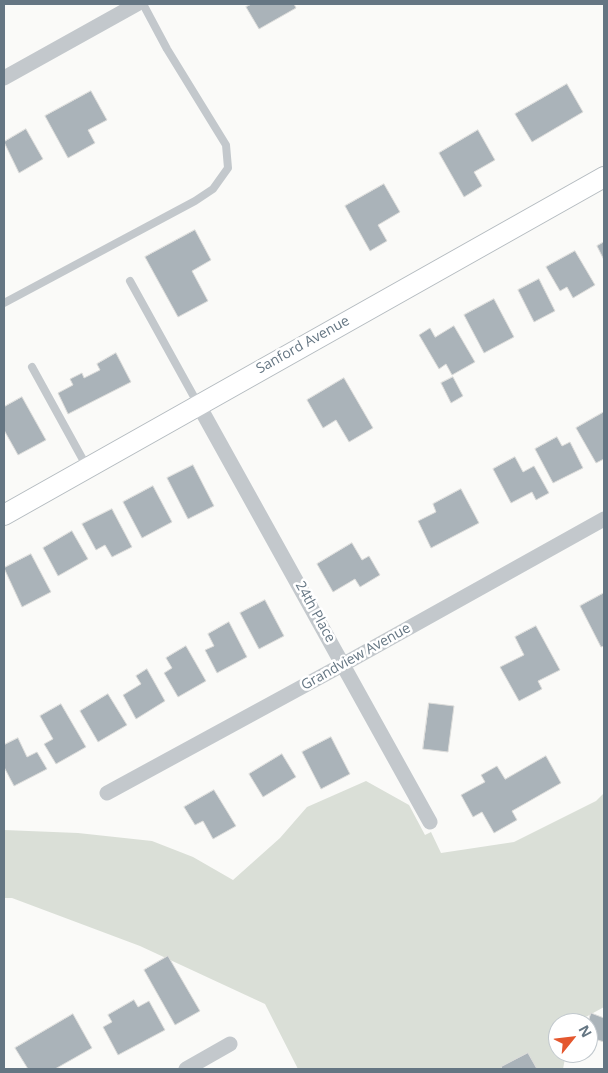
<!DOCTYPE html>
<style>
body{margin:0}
#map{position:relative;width:608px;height:1073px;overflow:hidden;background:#fafaf8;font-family:"Open Sans",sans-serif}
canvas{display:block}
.frame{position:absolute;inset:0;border:5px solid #657683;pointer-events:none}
.north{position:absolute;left:548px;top:1013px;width:50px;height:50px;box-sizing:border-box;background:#fff;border:1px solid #c1c8cd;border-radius:50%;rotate:61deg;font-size:14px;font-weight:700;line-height:20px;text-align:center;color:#657683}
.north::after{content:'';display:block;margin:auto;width:18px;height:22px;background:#e4572e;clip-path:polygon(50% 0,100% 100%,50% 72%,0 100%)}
</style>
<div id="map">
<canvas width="608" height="1073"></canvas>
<div class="frame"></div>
<div class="north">N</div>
</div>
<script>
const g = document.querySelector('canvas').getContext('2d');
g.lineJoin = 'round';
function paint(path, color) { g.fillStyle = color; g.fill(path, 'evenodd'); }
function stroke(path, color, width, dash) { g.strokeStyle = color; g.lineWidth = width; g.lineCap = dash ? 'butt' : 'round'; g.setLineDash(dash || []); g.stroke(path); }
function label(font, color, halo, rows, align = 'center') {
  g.font = font + ' "Open Sans",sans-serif'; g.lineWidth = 5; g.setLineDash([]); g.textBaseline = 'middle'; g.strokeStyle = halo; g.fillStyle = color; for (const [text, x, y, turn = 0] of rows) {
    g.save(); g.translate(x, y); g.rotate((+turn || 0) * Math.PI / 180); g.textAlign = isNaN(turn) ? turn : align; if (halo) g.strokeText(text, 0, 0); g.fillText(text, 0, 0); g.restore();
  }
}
const green = new Path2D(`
 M366,781L409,805L425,835L431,832L441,853L514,842L596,801L604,793V1007L575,1023H558V1053H566L563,1069H298L265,1004L140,946L12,898H4V830L78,833L152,841L193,857L233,880L280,838L307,807Z`);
const building = new Path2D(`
 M252,4H294L296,8L259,29L246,7Z
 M567,84L583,112L532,142L515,114Z
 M91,91L107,120L88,130L95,143L68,158L45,116Z
 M26,129L43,159L19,173L4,142Z
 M478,130L495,160L474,172L482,186L464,197L439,153Z
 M384,184L400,212L378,225L387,241L370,251L345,206Z
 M195,230L211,260L192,271L208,301L178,317L145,257Z
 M604,242V260L597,246Z
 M575,251L595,285L573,298L567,287L560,291L546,267Z
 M539,279L555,311L534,322L518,290Z
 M494,299L514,337L484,353L464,315Z
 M454,326L475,362L452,375L446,364L439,369L419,335L430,328L435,337Z
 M116,353L131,382L68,414L58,393L73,385L70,379L82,373L84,378L100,370L97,364Z
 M453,377L463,396L451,403L441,383Z
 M344,378L373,428L349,442L336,420L323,428L307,400Z
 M22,397L46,440L18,455L4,430V407Z
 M604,412V459L596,463L576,428Z
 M557,437L562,446L570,442L583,468L553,483L535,449Z
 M515,457L523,472L534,466L549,493L536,500L532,492L511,503L493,469Z
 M193,465L214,506L188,519L167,478Z
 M153,486L172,522L142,538L123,502Z
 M461,489L479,523L431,548L418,521L436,512L433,504Z
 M112,509L132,547L112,557L105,545L96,550L82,524Z
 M72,531L88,559L58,576L43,548Z
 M352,543L362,560L369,556L380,575L360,587L355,579L333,592L317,564Z
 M31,554L51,592L22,607L4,568Z
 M604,593V646L601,647L580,606Z
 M265,600L284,636L259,649L240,613Z
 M229,622L247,657L217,673L205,650L214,646L208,634Z
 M536,626L560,670L538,681L542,689L519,701L500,667L524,655L515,637Z
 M186,646L206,681L178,697L164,673L172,668L166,658Z
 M147,669L165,701L136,719L123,695L141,684L136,676Z
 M108,694L127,725L98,742L80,711Z
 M429,703L454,706L448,752L423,749Z
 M61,704L86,747L56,764L44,744L53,739L40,716Z
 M331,737L350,774L321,789L302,752Z
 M18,738L27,757L37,752L47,769L14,786L4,767V745Z
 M282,754L296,777L263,797L249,774Z
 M546,756L561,783L512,811L517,820L494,833L482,812L473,817L461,795L485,782L481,775L497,766L505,779Z
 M214,790L236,826L213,839L203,821L195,825L184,807Z
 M168,956L200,1011L175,1025L144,970Z
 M134,1000L138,1007L149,1001L165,1030L118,1055L103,1027L112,1022L108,1015Z
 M591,1013L604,1018V1042L588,1037V1023Z
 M73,1014L92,1048L55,1069H28L15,1048Z
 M528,1053L537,1069H503L501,1067Z`);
const lane = new Path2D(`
 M130,281L198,404
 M4,303L195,201L213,189L228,168L226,145L167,49L143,4
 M32,367L87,467`);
const street = new Path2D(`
 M4,78L137,4
 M198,404L430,822
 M107,793L344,664L604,519
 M186,1069L230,1044`);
const secondary = new Path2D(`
 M4,515L604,177`);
const streetNames = [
 ["Sanford Avenue",303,345,-29],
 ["24th Place",315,612,61],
 ["Grandview Avenue",356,657,-29]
];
paint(green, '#dadfd7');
paint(building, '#aab3b9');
stroke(building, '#dcdcda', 1);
stroke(secondary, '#b3babf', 22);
stroke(lane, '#c3c8cc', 8);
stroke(street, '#c3c8cc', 15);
stroke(secondary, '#fff', 20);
label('14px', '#657683', '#fff', streetNames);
</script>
